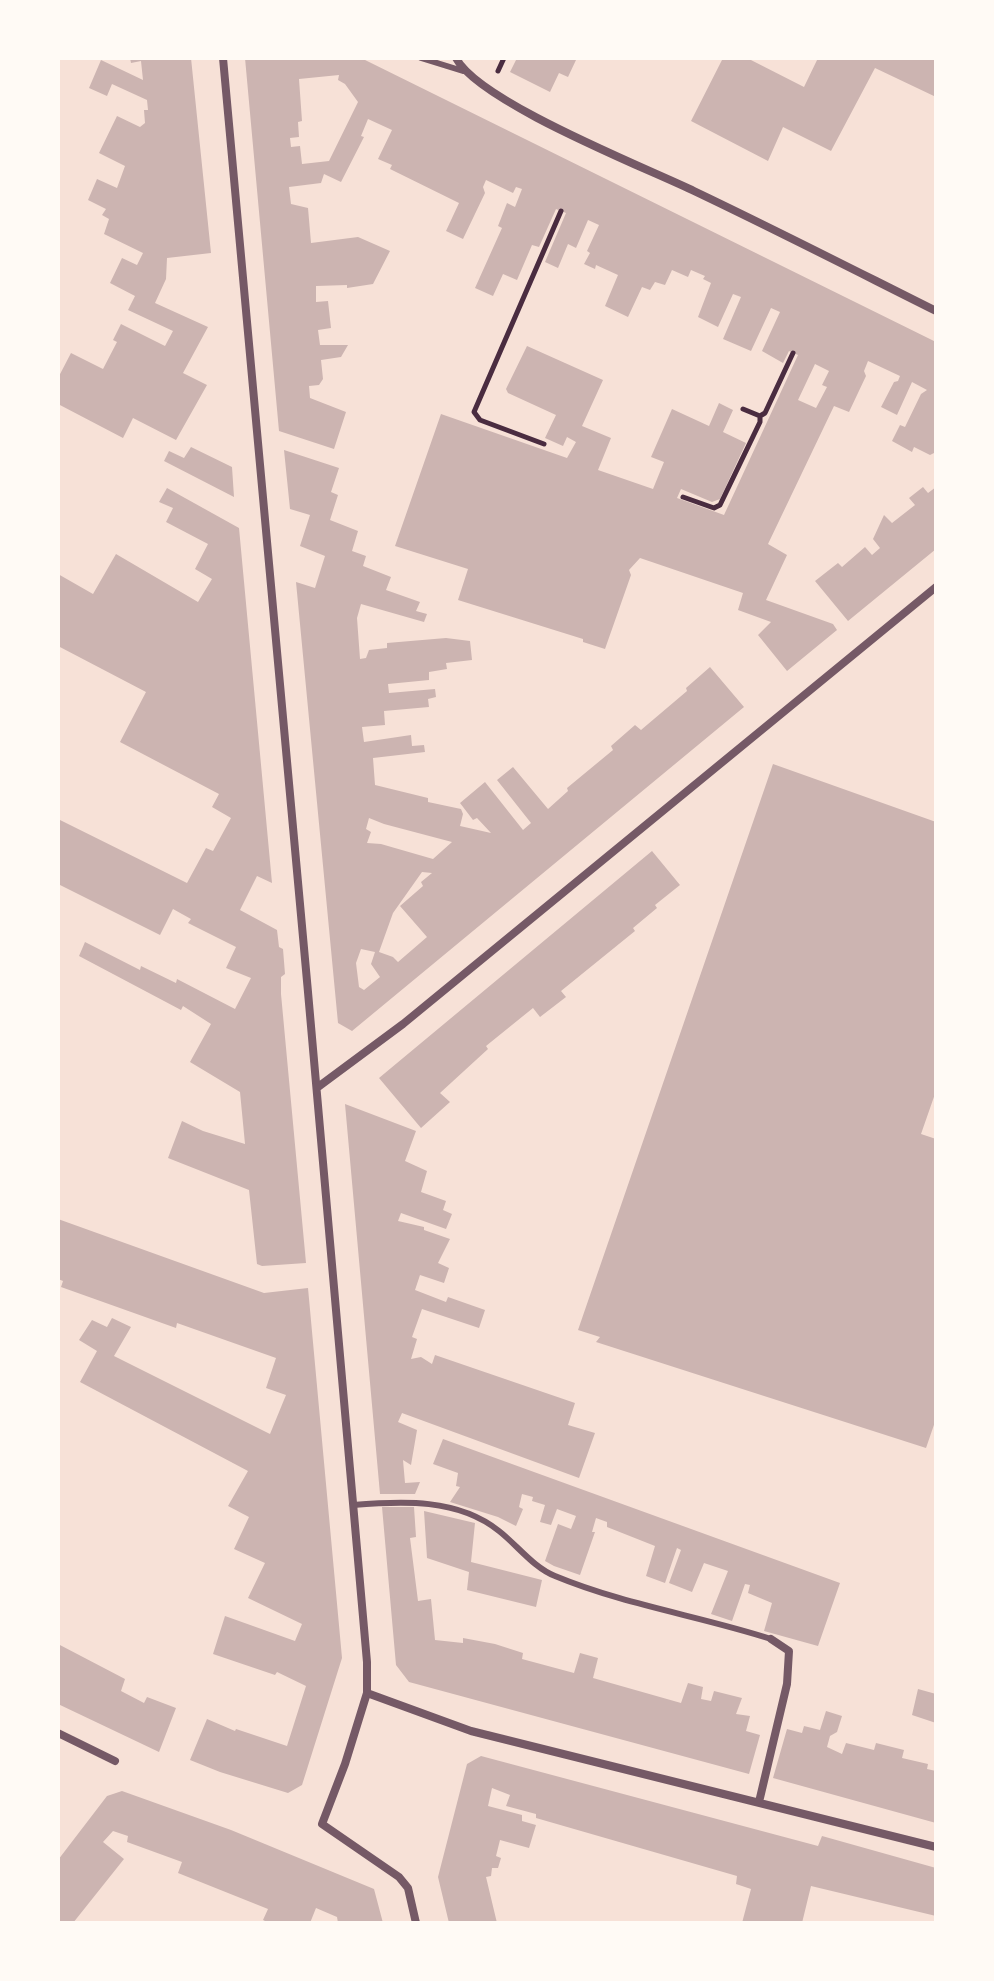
<!DOCTYPE html>
<style>
body{margin:0}
#map{position:relative;width:994px;height:1981px;overflow:hidden;background:#f7e1d7;font-family:Jost,sans-serif}
canvas{display:block}
.frame{position:absolute;inset:0;border:60px solid #fffaf5;pointer-events:none}
</style>
<div id="map">
<canvas width="994" height="1981"></canvas>
<div class="frame"></div>
</div>
<script>
const g = document.querySelector('canvas').getContext('2d');
g.lineJoin = 'round';
function paint(path, color) { g.fillStyle = color; g.fill(path, 'evenodd'); }
function stroke(path, color, width, dash) { g.strokeStyle = color; g.lineWidth = width; g.lineCap = dash ? 'butt' : 'round'; g.setLineDash(dash || []); g.stroke(path); }
const building = new Path2D(`
 M130,58H191L211,253L167,258L166,279L155,303L208,327L183,373L207,385L176,440L133,418L123,438L58,404V378L71,353L103,369L117,342L113,340L121,324L165,346L173,331L128,310L135,296L110,283L122,258L137,265L143,253L104,234L109,219L102,215L106,209L88,200L97,179L117,188L125,166L99,153L117,116L140,127L145,123L144,110H148L147,100L112,84L107,96L89,88L101,60L143,80L141,61L131,63Z
 M245,58H361L936,342V452L930,455L914,447L912,452L892,441L900,425L905,427L921,394L927,390L912,382L897,415L881,407L894,382L898,381L900,376L868,361L864,371L866,376L849,412L834,406L768,544L787,555L766,600L833,624L837,630L787,671L758,635L771,622L738,610L743,593L640,558L629,570L631,575L605,649L583,642V639L458,600L468,569L395,546L441,414L567,458L576,442L567,437L563,446L545,438L556,415L508,393L506,389L527,346L603,380L582,426L611,438L598,470L653,489L664,462L651,457L672,409L709,426L719,403L733,410L723,432L746,443L720,499L712,502L681,489L677,498L724,515L798,355L789,351L783,363L762,351L780,312L771,308L751,351L723,339L741,297L733,294L718,327L698,317L711,283L703,279L705,276L691,270L688,277L672,270L665,285L655,282L650,290L642,287L628,317L605,306L618,275L596,265L595,269L584,264L590,253L587,251L599,225L588,220L576,248L568,244L558,268L545,262L566,213L556,209L539,247L532,245L517,280L503,274L493,296L475,288L502,228L498,226L507,203L515,207L522,189L516,187L513,193L486,180L483,187L485,193L463,239L446,231L459,203L390,169L392,165L378,159L392,130L368,119L361,136L364,137L341,182L324,174L321,183L289,187L291,204L308,208L311,243L358,237L390,251L373,284L347,288V285L316,286V302L328,301L331,328L318,330L320,345H348L341,357L321,360L323,379L319,385L309,386L310,398L346,412L334,449L279,431ZM339,75L338,80L345,84L358,102L329,161L302,164L300,146L291,147L290,138L299,137L298,122L302,121L299,79ZM815,364L829,371L822,385L827,387L816,408L798,400Z
 M517,58H575L576,60L568,77L559,73L550,92L510,72Z
 M723,58H747L804,87L818,58H936V97L875,68L831,151L783,127L768,161L691,121Z
 M191,447L232,467L234,497L164,461L169,451L184,458Z
 M284,450L339,468L331,492L338,495L330,520L358,531L352,551L366,556L363,566L391,577L386,590L420,602L416,611L427,614L424,622L361,604L357,618L360,659L366,658L369,650L387,648V643L446,638L470,641L472,660L446,663L447,669L429,672V680L388,684L389,693L435,689L436,697L428,699L429,707L384,711L385,725L362,727L364,742L411,735L412,746L424,745L425,752L373,758L375,785L428,798V802L461,809L463,814L460,826L491,833L477,818L473,820L460,803L485,782L523,830L531,823L497,780L513,767L548,809L568,791L567,788L613,750L611,746L635,725L641,730L687,691L686,688L710,667L744,707L352,1031L338,1023L296,582L315,588L325,556L300,546L310,515L290,509ZM369,818L384,824L452,842L433,859L381,844L367,843L371,832L366,829ZM422,872L432,873L421,882L423,886L400,906L427,937L398,962L393,957L379,952L393,913ZM361,949L375,952L371,964L380,977L364,990L359,987L356,963Z
 M923,487L928,493L936,487V549L848,621L815,581L838,563L842,567L865,547L872,555L880,548L873,539L884,515L892,523L915,505L909,498Z
 M167,488L239,528L272,883L257,876L240,910L277,930L279,947L283,949L285,974L281,977V994L306,1263L262,1266L257,1264L249,1190L168,1158L182,1121L203,1131L245,1144L240,1092L190,1062L211,1024L183,1006L181,1010L79,956L85,942L140,970L141,966L176,983L177,979L235,1009L251,978L226,968L236,947L188,923L191,919L173,909L160,935L58,884V819L187,883L206,848L213,851L231,818L212,807L219,794L120,742L146,692L58,646V574L93,594L116,554L198,602L212,579L195,569L208,544L166,522L173,508L159,502Z
 M773,764L936,822V1091L921,1134L936,1139V1419L926,1448L596,1342L600,1337L578,1330Z
 M652,851L680,885L655,905L657,908L633,928L635,931L561,991L566,997L540,1017L533,1008L486,1046L488,1049L440,1093L450,1102L421,1128L379,1078Z
 M345,1104L416,1131L405,1161L427,1171L421,1192L446,1201L443,1210L452,1214L446,1229L401,1213L398,1221L424,1227V1230L450,1239L438,1263L449,1268L444,1283L420,1275L415,1290L446,1302L448,1297L485,1310L479,1328L422,1309L412,1337L417,1339L411,1359L421,1357L432,1364L435,1355L575,1403L568,1425L595,1433L579,1478L402,1413L398,1422L417,1430L411,1465L403,1460L405,1483L420,1482L415,1494H380Z
 M58,1219L264,1293L308,1288L342,1658L302,1785L288,1793L220,1772L190,1760L207,1719L235,1731L236,1729L287,1746L306,1686L277,1672L275,1675L213,1654L225,1616L295,1641L302,1624L248,1598L265,1563L234,1549L249,1517L228,1506L248,1471L80,1382L97,1351L79,1340L92,1320L107,1327L112,1318L131,1327L114,1356L270,1434L286,1395L266,1388L276,1358L177,1323L176,1328L61,1287L63,1281L58,1279Z
 M443,1439L840,1583L818,1646L764,1631L772,1603L748,1593L750,1585L745,1584L732,1621L711,1614L728,1571L704,1563L692,1592L669,1583L681,1550L677,1548L665,1583L646,1576L655,1546L607,1527V1522L596,1518L592,1532H595L580,1575L554,1566L545,1561L558,1524L571,1529L576,1516L557,1509L551,1525L540,1522L545,1505L532,1501L533,1497L522,1494L519,1507L523,1509L516,1526L498,1517L450,1502L460,1487L456,1486L458,1473L433,1464Z
 M382,1507H414L416,1537L410,1538L418,1601L431,1599L435,1640L463,1643V1638L495,1644L523,1653L522,1659L574,1673L580,1653L598,1658L593,1678L681,1703L688,1683L703,1687L701,1699L711,1701L714,1691L742,1698L736,1714L750,1716L746,1731L760,1735L749,1774L409,1682L396,1665Z
 M424,1511L475,1523L471,1562L542,1580L536,1607L467,1590L469,1572L427,1558Z
 M58,1644L125,1679L121,1691L144,1703L147,1697L176,1708L159,1752L58,1704Z
 M918,1689L936,1694V1723L912,1715Z
 M826,1711L842,1716L837,1732L830,1736L827,1747L842,1754L846,1743L874,1750L876,1743L904,1750L902,1758L928,1764L927,1769L936,1771V1823L773,1778L787,1729L802,1733L804,1726L820,1730Z
 M481,1756L818,1846L822,1836L936,1868V1916L811,1886L802,1923H742L751,1889L736,1884L737,1876L536,1818V1814L506,1806L510,1795L492,1788L488,1806L522,1815V1821L536,1825L529,1848L500,1840L496,1856L501,1858L498,1868H492L491,1876L486,1877L497,1923H449L438,1877L467,1764Z
 M122,1791L231,1830L374,1889L383,1923H338L337,1917L316,1908L310,1923H269L263,1920L268,1909L178,1873L182,1862L127,1842L128,1836L113,1831L103,1842L124,1859L73,1923H58V1860L107,1796Z`);
const path = new Path2D(`
 M498,71L504,58
 M743,409L760,416L765,413L793,353
 M544,444L480,420L474,412L561,211
 M683,497L714,508L720,505L760,422V416`);
const service = new Path2D(`
 M421,58L463,71
 M353,1505C402,1501 458,1498 499,1531C517,1545 534,1568 555,1576C625,1605 700,1616 771,1639`);
const minor = new Path2D(`
 M223,58C272,593 321,1127 367,1662V1693L345,1764L322,1824L399,1877L408,1888L416,1923
 M456,58C479,102 644,167 694,191C776,230 856,271 936,311
 M318,1087L403,1024L936,587
 M367,1693L471,1731L936,1847
 M58,1733L115,1761
 M759,1802L787,1684L789,1651L771,1639`);
paint(building, '#ccb4b1');
stroke(path, '#4a2c40', 5);
stroke(service, '#755966', 6);
stroke(minor, '#755966', 8);
</script>
